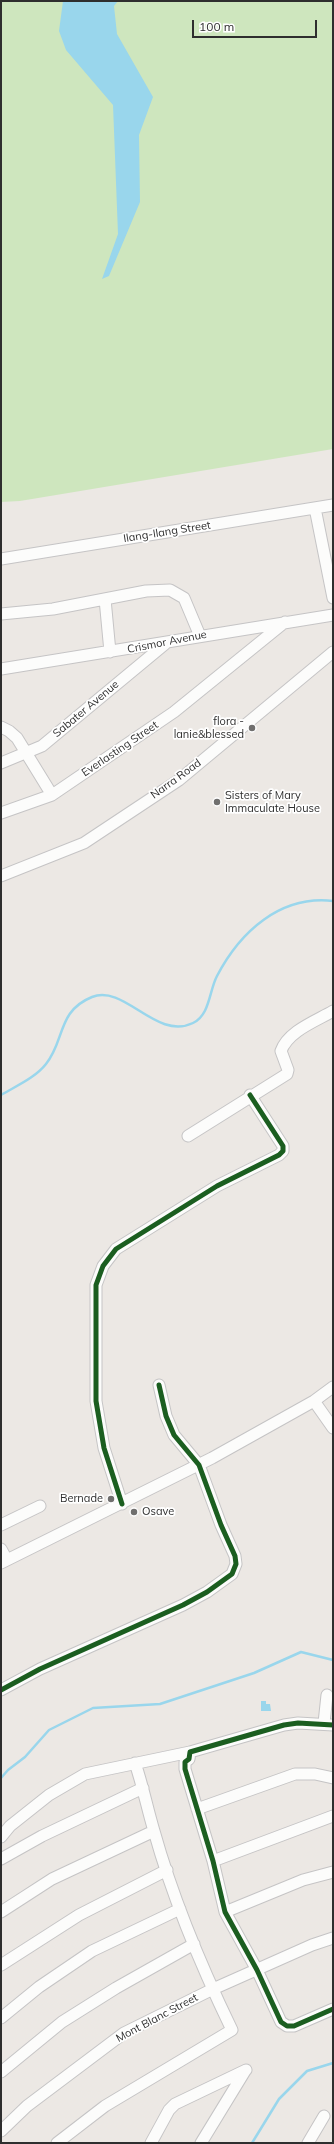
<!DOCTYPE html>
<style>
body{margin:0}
#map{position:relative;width:334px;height:2144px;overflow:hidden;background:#ece8e4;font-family:Mulish,sans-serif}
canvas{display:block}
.frame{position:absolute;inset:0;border:2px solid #2e2e2e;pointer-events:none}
.scale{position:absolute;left:192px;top:20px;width:125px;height:18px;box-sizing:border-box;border:2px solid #2e2e2e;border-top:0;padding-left:5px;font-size:12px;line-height:14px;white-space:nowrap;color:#2e2e2e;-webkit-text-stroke:3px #fff;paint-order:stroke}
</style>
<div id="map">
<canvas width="334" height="2144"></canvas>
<div class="frame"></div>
<div class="scale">100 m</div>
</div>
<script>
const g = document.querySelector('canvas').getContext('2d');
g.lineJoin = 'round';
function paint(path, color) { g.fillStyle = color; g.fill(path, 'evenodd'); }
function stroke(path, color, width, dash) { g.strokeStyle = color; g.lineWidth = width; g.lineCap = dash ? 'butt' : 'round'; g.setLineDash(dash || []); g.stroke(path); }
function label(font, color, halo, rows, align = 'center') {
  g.font = font + ' Mulish,sans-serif'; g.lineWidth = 3.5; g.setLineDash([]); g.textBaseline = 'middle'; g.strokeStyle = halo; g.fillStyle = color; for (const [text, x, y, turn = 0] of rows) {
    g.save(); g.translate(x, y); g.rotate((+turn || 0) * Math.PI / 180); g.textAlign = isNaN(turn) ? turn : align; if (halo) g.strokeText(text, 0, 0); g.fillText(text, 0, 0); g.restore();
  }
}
const green = new Path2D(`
 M1,1H333V449L20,501L1,502Z`);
const water = new Path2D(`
 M63,1H118L114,6L117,34L153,97L139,135L140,202L109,276L102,279L118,234L113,105L66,50L59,31Z
 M261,1701H266V1704H270L271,1711H261Z`);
const stream = new Path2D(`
 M1,1095C16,1086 35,1078 46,1064C65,1041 57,1011 92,997C125,984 156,1041 193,1023C210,1015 209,991 217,976C240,932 280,895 333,901
 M1,1778L8,1770L25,1757L49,1730L93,1708L160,1704L254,1673L301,1652L333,1660
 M252,2143L279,2099L307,2071L333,2063`);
const minor = new Path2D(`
 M315,508L333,598
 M1,559L333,505
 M105,599L110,652
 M1,614L53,609L146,591L170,590L184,598L200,636
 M1,669L333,615
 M1,727L9,731L17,738L52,795
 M1,763L42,746L165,644
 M1,813L52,795L174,712L285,622
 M1,876L84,843L179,780L333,652
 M188,1136L287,1074L288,1070L281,1051C288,1031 316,1021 333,1011
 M314,1401L333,1428
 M122,1504L104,1448L96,1401V1285L103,1266L116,1249L217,1186L279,1155L283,1151V1146L250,1095
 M1,1525L40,1506
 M1,1549L7,1560
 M1,1563L212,1458L314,1401L333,1387
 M1,1690L40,1669L183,1605L207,1592L232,1574L236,1564L235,1556L221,1525L199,1465L174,1435L166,1416L159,1385
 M324,1723L327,1695
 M333,1725L298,1723L284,1725L190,1752L189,1759L185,1762V1769L213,1861L225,1912L257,1970L281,2022L287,2026H294L333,2009
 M197,1809L295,1774H315L333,1778
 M1,1837L10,1826L49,1795L85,1774L190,1752
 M1,1859L42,1836L143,1788
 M213,1861L333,1816
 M1,1912L52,1879L154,1831
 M225,1912L303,1880L333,1872
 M1,1965L79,1915L167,1870
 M1,2018L39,1987L92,1951L180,1909
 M1,2072L62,2022L116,1988L194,1944
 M1,2131L27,2106L124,2033L213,1989L312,1945L333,1938
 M57,2143L105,2106L232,2030C201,1966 173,1899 154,1831C147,1808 143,1786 135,1763
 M151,2143L169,2110L175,2104L246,2070
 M201,2143L245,2071
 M308,2143L324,2116`);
const cycleway = new Path2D(`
 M122,1504L104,1448L96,1401V1285L103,1266L116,1249L217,1186L279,1155L283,1151V1146L250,1095
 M1,1690L40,1669L183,1605L207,1592L232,1574L236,1564L235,1556L221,1525L199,1465L174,1435L166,1416L159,1385
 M333,1725L298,1723L284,1725L190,1752L189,1759L185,1762V1769L213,1861L225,1912L257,1970L281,2022L287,2026H294L333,2009`);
const markers = [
 [252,728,4,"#706f6e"],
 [217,802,4,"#706f6e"],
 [111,1499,4,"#706f6e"],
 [134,1512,4,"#706f6e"]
];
const streetNames = [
 ["Ilang-Ilang Street",167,532,-9],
 ["Crismor Avenue",167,642,-11],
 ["Sabater Avenue",86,709,-40],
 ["Everlasting Street",120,749,-34],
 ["Narra Road",176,779,-36],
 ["Mont Blanc Street",157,2018,-28]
];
const poiNames = [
 ["flora -",244,722],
 ["lanie&blessed",244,735],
 ["Sisters of Mary",225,796,"left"],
 ["Immaculate House",225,809,"left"],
 ["Bernade",103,1499],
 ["Osave",142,1512,"left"]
];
paint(green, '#cee6be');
paint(water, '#99d6ec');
stroke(stream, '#99d6ec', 2.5);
stroke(minor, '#c5c4c5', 13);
stroke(minor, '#fcfcfb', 11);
stroke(cycleway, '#1b5e20', 5);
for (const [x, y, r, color] of markers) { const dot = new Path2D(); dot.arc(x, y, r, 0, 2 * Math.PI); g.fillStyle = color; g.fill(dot); stroke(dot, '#fff', 1.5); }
label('11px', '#2e2e2e', '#fff', streetNames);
label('11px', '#2e2e2e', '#fff', poiNames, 'right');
</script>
